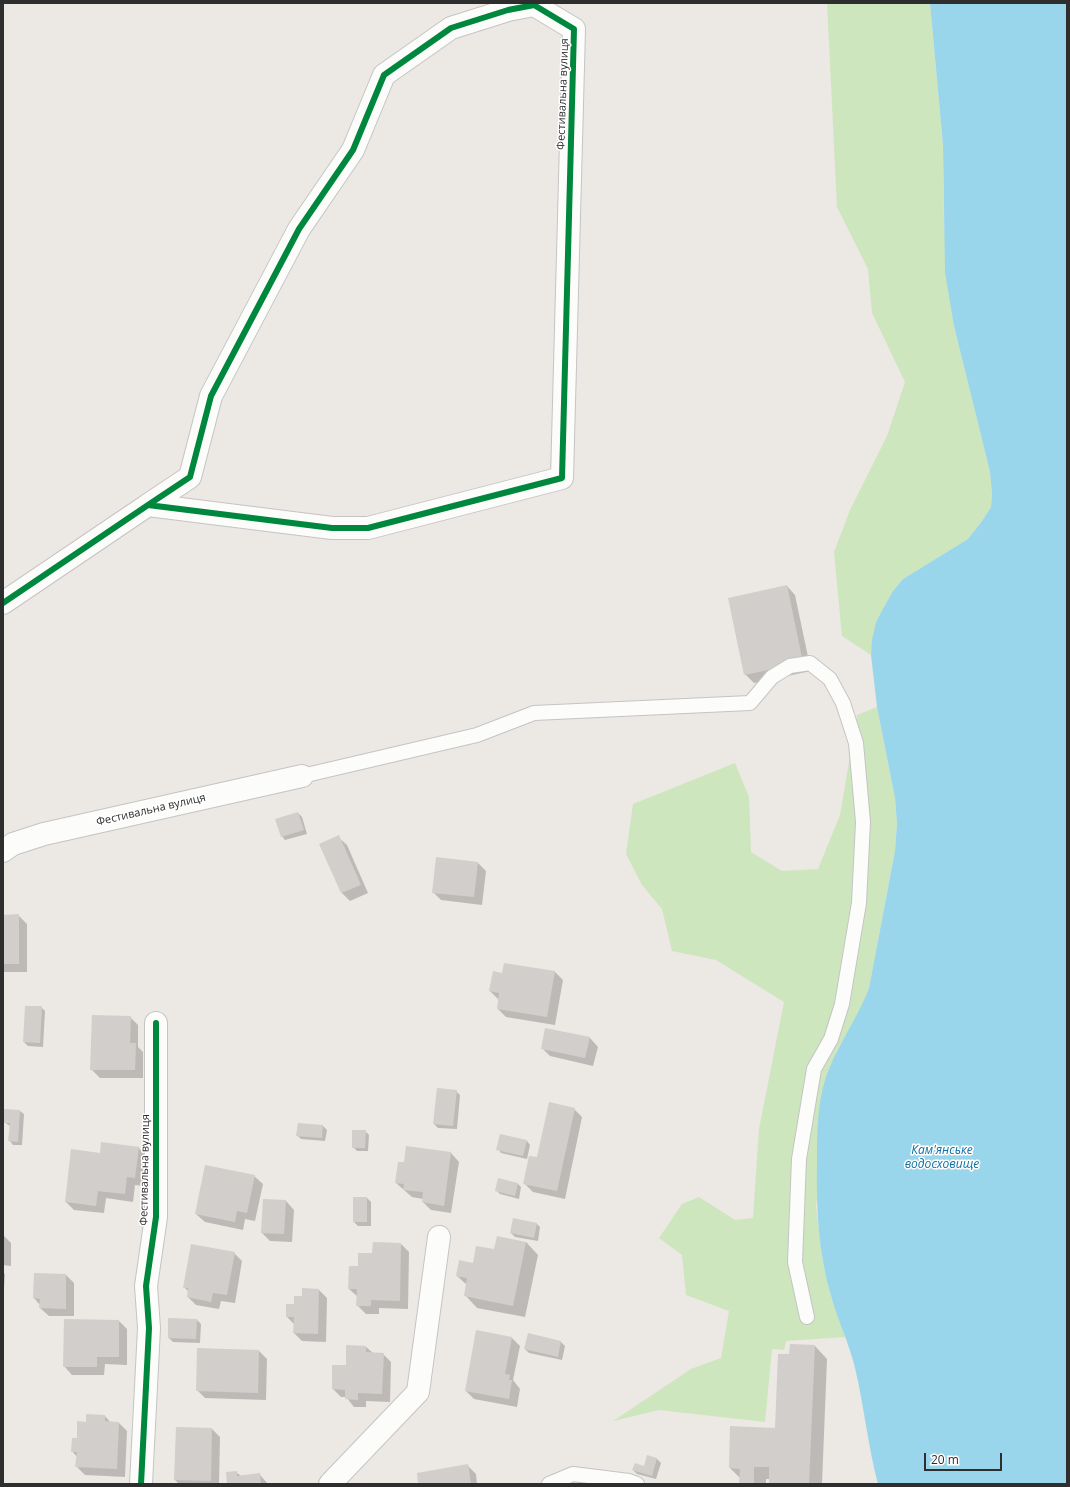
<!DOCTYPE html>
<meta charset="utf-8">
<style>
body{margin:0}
#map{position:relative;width:1070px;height:1487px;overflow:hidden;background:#ece8e4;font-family:"Open Sans",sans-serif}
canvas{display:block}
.frame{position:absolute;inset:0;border:4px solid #2e2e2e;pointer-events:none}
.scale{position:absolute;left:924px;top:1453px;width:78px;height:18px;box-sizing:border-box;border:2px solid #2e2e2e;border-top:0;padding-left:5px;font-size:12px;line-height:14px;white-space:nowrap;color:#2e2e2e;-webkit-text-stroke:3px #fff;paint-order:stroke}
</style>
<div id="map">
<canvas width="1070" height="1487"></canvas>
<div class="frame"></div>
<div class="scale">20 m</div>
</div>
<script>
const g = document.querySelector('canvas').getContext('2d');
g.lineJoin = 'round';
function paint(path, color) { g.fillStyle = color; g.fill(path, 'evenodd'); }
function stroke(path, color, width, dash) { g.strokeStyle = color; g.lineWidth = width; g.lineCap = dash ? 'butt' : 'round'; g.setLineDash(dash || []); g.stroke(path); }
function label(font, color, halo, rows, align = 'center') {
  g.font = font + ' "Open Sans",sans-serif'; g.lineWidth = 3; g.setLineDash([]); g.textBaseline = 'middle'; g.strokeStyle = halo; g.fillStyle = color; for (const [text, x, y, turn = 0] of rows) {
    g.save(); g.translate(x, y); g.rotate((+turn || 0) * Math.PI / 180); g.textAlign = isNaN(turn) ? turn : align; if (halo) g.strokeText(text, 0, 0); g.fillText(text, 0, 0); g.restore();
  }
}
const green = new Path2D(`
 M827,3H930L943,145L944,225L954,326L990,472L992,494L991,507L982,521L968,539L903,579L893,591L876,622L871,655L842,636L834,552L850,510L887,436L905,382L872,313L868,269L837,207Z
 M877,707L895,798L897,824L895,851L869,988L863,1006L836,1052L816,1206L823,1263L831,1297L846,1337L786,1341L784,1350L772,1349L765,1422L659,1410L613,1421L691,1369L721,1358L729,1311L686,1295L682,1255L659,1238L682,1204L699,1197L735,1220L753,1218L759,1129L784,1002L716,960L672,951L662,909L642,885L626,854L633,804L735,763L749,797L751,852L782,871L818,869L840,815L857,715Z`);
const water = new Path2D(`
 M930,3H1067V1484H878C868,1446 864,1406 855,1368C849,1343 838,1321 831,1296C818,1252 816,1207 817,1161C817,1138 817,1115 822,1092C830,1054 856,1023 869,988L895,851L897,824L895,798L877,707L871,655L872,640L876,622L884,607L893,591L903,579L968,539L982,521L991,507L992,494L990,472L954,326L945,272L943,145Z`);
const shadow = new Path2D(`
 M787,586L795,595L811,671L754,683L745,674Z
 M298,813L302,817L307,834L285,840L282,836Z
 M338,837L347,845L368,893L350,901L342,893L321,845Z
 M478,863L486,871L482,905L441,900L433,892Z
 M18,915L27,924V972H4L3,916Z
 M555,972L563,980L555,1025L506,1017L498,1009L499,1000L490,991L503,974Z
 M26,1007H41L45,1011L43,1047L28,1046L24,1042Z
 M130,1017L138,1025V1047L143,1052V1078H100L91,1069Z
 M590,1038L598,1047L593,1066L550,1056L542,1048Z
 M456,1091L460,1095L457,1129L438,1128L434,1124Z
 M574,1109L582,1117L565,1199L533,1192L524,1183Z
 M20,1111L24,1114L22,1145H13L10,1141V1126L4,1122Z
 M323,1126L327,1130L325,1141L301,1139L297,1135Z
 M365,1131L369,1135L368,1151H357L353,1147Z
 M527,1141L530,1145L527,1159L501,1153L498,1149Z
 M138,1147L146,1156L143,1186L135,1185L133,1202L106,1198L104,1213L74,1210L66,1202L101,1154Z
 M451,1153L459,1162L451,1213L431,1210L423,1202V1199L412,1197L396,1183L404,1164Z
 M254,1176L263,1184L255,1221L245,1219L243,1230L205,1222L196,1214Z
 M518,1184L521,1187L519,1199L500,1194L496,1190Z
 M367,1198L371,1202V1226H358L354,1222Z
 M286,1201L294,1210L292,1242L270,1241L262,1233Z
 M536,1223L540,1227L538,1241L515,1237L511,1233Z
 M3,1235L11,1243V1266L3,1265Z
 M526,1242L538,1255L525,1317L477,1308L465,1295L467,1285L457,1276L495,1251Z
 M401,1244L409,1252L408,1309L379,1308V1314H366L357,1305L358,1297L349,1289L359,1267L373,1254Z
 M234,1253L242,1261L235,1303L221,1301L219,1309L196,1305L188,1297L189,1292L184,1287Z
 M3,1272L5,1274L3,1304Z
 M35,1274L66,1275L74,1283V1316H49L40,1308V1305L34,1298Z
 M319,1290L327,1298L326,1342L302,1341L294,1333V1324L287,1317L303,1297Z
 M65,1320L119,1321L127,1329V1365L105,1364L104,1375H72L64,1366Z
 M197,1320L201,1324L200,1343L173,1342L169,1338Z
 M529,1334L561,1342L565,1346L562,1360L529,1353L525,1349Z
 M511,1337L520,1346L513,1380L520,1389L517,1407L474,1399L466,1391Z
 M815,1346L827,1359L822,1484H770V1479H766V1484H740V1478L730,1468L776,1429L790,1355Z
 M366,1347L373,1353L383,1354L391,1362L390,1402L366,1401V1407H354L346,1397H341L333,1389L346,1366Z
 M259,1351L267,1359L266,1400L205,1398L197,1390Z
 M105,1416L111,1423H119L127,1431L125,1477L85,1475L77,1467V1457L72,1451L78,1439L87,1423Z
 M212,1429L220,1437L219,1484H179L175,1480Z
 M648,1457L657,1459L661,1463L656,1479L637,1474L633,1470L645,1467Z
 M467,1465L476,1474L477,1484H419Z
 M236,1472L241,1476L260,1475L268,1484H228Z`);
const building = new Path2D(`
 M787,585L803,663L744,675L728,598Z
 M298,812L304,830L281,837L275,819Z
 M339,835L361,885L341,893L319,844Z
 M436,857L478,862L474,897L432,893Z
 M19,914V964H3V915Z
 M504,963L555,971L547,1017L497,1009L499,993L489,991L493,971L502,973Z
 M25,1006H42L40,1043L23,1042Z
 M92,1015L131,1016L130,1043H136L135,1070H90Z
 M545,1028L590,1037L585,1058L541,1049Z
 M437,1088L457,1090L453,1126L433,1124Z
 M549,1102L575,1108L557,1191L523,1184L529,1156L537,1157Z
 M4,1109L20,1110L18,1142L8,1141L10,1123H3Z
 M298,1123L323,1125L322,1138L296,1136Z
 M352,1130H366L365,1148H352Z
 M500,1134L527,1140L523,1156L496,1150Z
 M101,1142L139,1147L135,1178L127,1177L125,1194L98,1191L96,1206L65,1202L71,1149L100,1153Z
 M406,1146L451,1152L444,1206L422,1202L423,1192L403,1190L404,1184L395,1183L398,1162H404Z
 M205,1165L255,1175L247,1213L237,1211L235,1222L195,1214Z
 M498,1178L518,1183L515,1196L495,1191Z
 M353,1197H367V1222H353Z
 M263,1199L286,1200L284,1234L261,1233Z
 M513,1218L537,1223L534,1238L510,1233Z
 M497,1236L526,1242L513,1306L464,1296L467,1278L456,1276L459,1260L473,1263L476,1246L494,1249Z
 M373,1242L401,1243L400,1301L371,1300V1306H356L357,1289H348L349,1266H358V1253H372Z
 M191,1244L235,1252L227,1295L213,1293L211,1302L187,1297L188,1288H183Z
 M34,1273L66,1274V1309L39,1308L40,1299L33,1298Z
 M302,1288L319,1289L318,1334L293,1333L294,1317H286V1304H294V1296H302Z
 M168,1318L197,1319L196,1339L168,1338Z
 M64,1319L119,1320V1357H97V1367H63Z
 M476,1330L512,1337L505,1374L510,1375L509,1380H512L509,1399L465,1391Z
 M528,1333L561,1341L558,1357L524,1349Z
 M790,1344L815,1345L809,1484H769V1467H754V1484H739L740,1469L729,1468L730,1426L775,1428L778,1354H789Z
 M346,1345L366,1346V1352L384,1353L382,1394L358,1393V1400L345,1399V1390L332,1389V1365H346Z
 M197,1348L259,1350L258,1393L196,1391Z
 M86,1414L105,1415V1421L119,1422L117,1469L75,1467L77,1452H71L72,1438H77V1421L86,1422Z
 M176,1427L212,1428L211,1481L174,1480Z
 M647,1455L657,1458L652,1476L632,1470L635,1463L644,1466Z
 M468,1464L471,1484H418L417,1473Z
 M237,1471V1476L260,1473L261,1484H227L226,1472Z`);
const lane = new Path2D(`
 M302,776L477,735L534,713L750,703L772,677L790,666L810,663L830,679L843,703L856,743L863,822L859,903L842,1004L831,1039L814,1069L799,1159L795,1262L807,1317
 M549,1484L573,1474L629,1481L637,1484`);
const street = new Path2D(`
 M3,603L148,505L332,528H368L562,478L574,29L534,5L508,10L451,28L384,75L353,150L299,229L211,396L190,477L148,505
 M3,851L13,844L44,834L302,776
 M141,1484L149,1328L146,1286L156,1217V1023
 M330,1484L418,1392L439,1237`);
const cycleway = new Path2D(`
 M3,603L148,505L332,528H368L562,478L574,29L534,5L508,10L451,28L384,75L353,150L299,229L211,396L190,477L148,505
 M141,1484L149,1328L146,1286L156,1217V1023`);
const streetNames = [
 ["Фестивальна вулиця",563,94,-88],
 ["Фестивальна вулиця",151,810,-13],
 ["Фестивальна вулиця",145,1170,-89]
];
const waterNames = [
 ["Кам'янське",942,1151],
 ["водосховище",942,1165]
];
paint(green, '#cee6be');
paint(water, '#99d6ec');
paint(shadow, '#0003');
paint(building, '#d1cecb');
stroke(lane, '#c5c4c5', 16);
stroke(street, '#c5c4c5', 24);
stroke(lane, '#fcfcfb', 14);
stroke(street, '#fcfcfb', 22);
stroke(cycleway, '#00873e', 6);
label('11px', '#2e2e2e', '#fff', streetNames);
label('italic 12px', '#0d6fa3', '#fff', waterNames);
</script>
